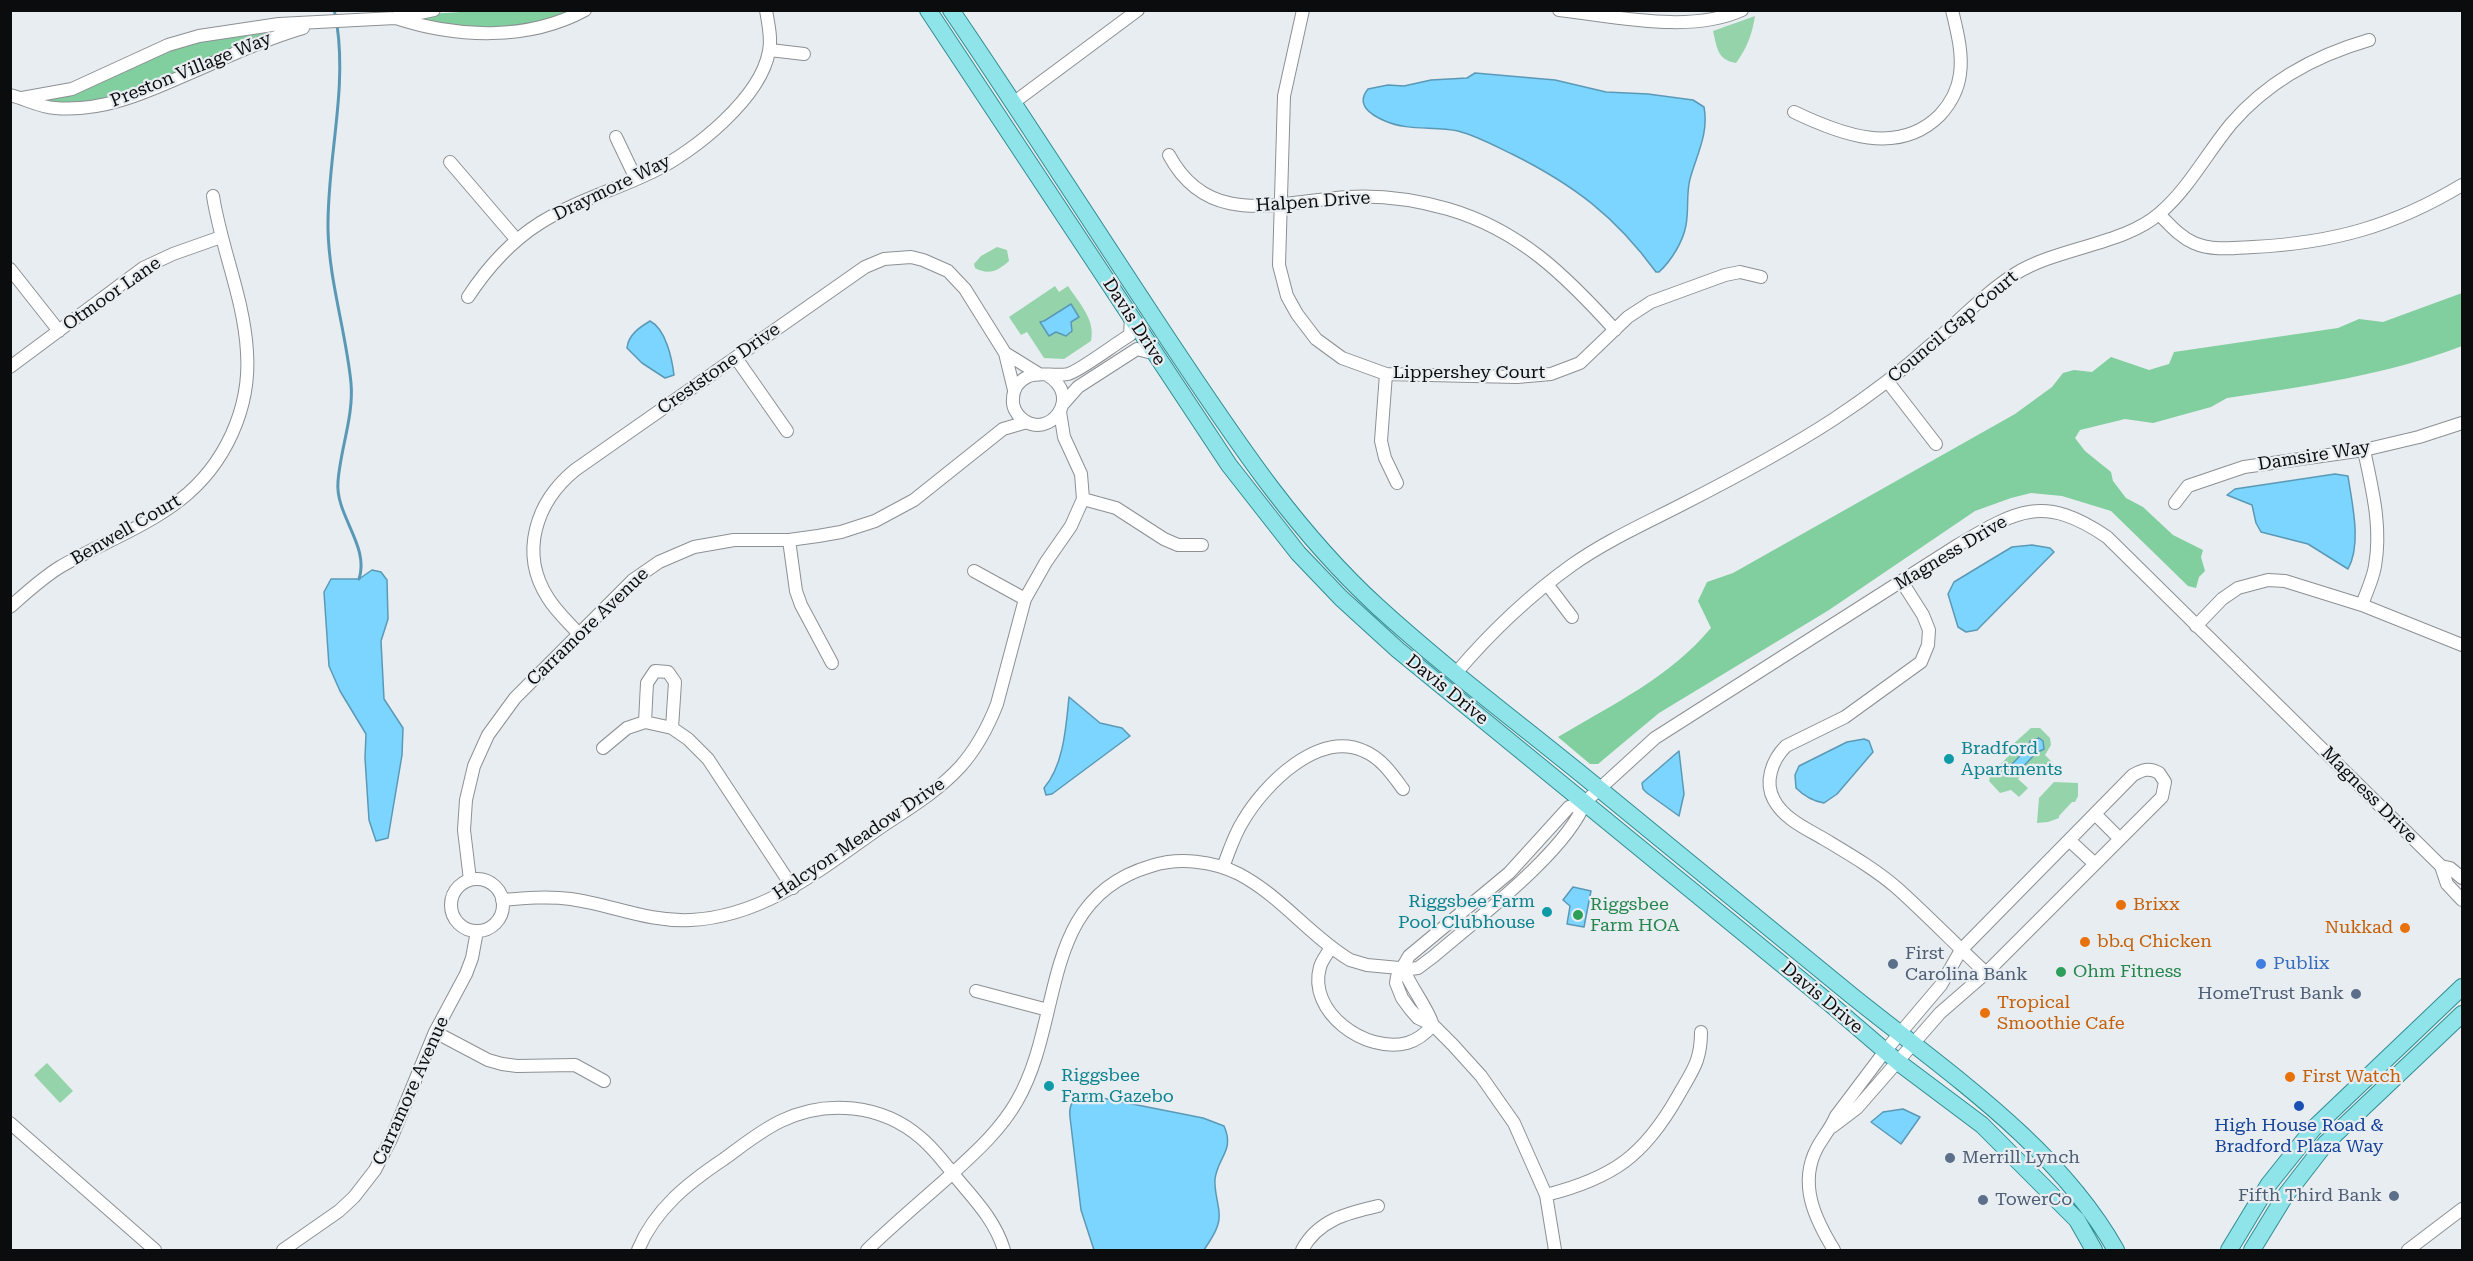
<!DOCTYPE html>
<style>
body{margin:0}
#map{position:relative;width:2473px;height:1261px;overflow:hidden;background:#e8edf1;font-family:"Roboto Serif",serif}
canvas{display:block}
.frame{position:absolute;inset:0;border:12px solid #0b0c0d;pointer-events:none}
</style>
<div id="map">
<canvas width="2473" height="1261"></canvas>
<div class="frame"></div>
</div>
<script>
const g = document.querySelector('canvas').getContext('2d');
g.lineJoin = 'round';
function paint(path, color) { g.fillStyle = color; g.fill(path, 'evenodd'); }
function stroke(path, color, width, dash) { g.strokeStyle = color; g.lineWidth = width; g.lineCap = dash ? 'butt' : 'round'; g.setLineDash(dash || []); g.stroke(path); }
function label(font, color, halo, rows, align = 'center') {
  g.font = font + ' "Roboto Serif",serif'; g.lineWidth = 4.5; g.setLineDash([]); g.textBaseline = 'middle'; g.strokeStyle = halo; g.fillStyle = color; for (const [text, x, y, turn = 0] of rows) {
    g.save(); g.translate(x, y); g.rotate((+turn || 0) * Math.PI / 180); g.textAlign = isNaN(turn) ? turn : align; if (halo) g.strokeText(text, 0, 0); g.fillText(text, 0, 0); g.restore();
  }
}
const green = new Path2D(`
 M1755,16C1752,35 1747,48 1736,63C1717,60 1717,47 1713,31Z
 M997,247L1007,250L1009,261C999,270 989,276 975,268L974,264L981,256Z
 M1055,286L1059,292L1068,286C1079,303 1096,320 1091,341L1064,359L1044,358L1027,332L1021,335L1009,317Z
 M2031,728H2040L2050,738L2051,745L2045,755L2053,763L2044,772L2033,763L2018,779L2028,788L2019,797L2011,790L2000,793L1989,781L1991,773L2015,750L2011,746Z
 M2054,782L2078,783V796L2075,802H2072L2059,816V818L2048,822L2037,823L2039,798Z
 M47,1063L73,1091L60,1103L34,1075Z`);
const forest = new Path2D(`
 M492,10L572,11L549,21L509,30L423,23L421,19L430,14Z
 M306,24L128,95L68,106L31,100L187,42Z
 M2462,293V346C2387,375 2307,386 2227,398L2211,407L2153,423L2125,419L2080,430L2075,438L2085,451L2111,472L2113,481L2126,498L2143,507L2173,535L2203,550L2201,557L2205,571L2199,577L2196,588L2188,586L2111,511L2062,496L2031,493L2011,498L1975,511L1829,610L1659,713L1598,764H1590L1558,737C1613,704 1669,678 1711,628L1698,601L1707,582L1733,573L2015,414L2052,387L2063,373L2074,370L2092,372L2111,357L2149,370L2169,364L2174,352L2338,328L2359,319L2383,322Z`);
const water = new Path2D(`
 M1475,73L1555,80L1606,92L1648,94L1693,100L1704,107C1709,133 1697,154 1690,179C1686,194 1689,210 1686,225C1683,242 1671,261 1659,272H1656C1615,216 1574,185 1512,154C1495,146 1477,136 1458,131C1435,126 1407,131 1385,121C1371,115 1355,105 1368,89L1388,85L1404,86L1431,80L1467,78Z
 M1071,304L1079,317L1071,322L1072,331L1066,336L1056,332L1049,336L1040,322L1044,321Z
 M650,321C666,329 672,359 674,375L665,378L642,363L627,348C628,335 640,327 650,321Z
 M2335,474L2348,476C2352,504 2362,543 2348,569L2308,544L2261,532L2256,523L2252,505L2227,495L2235,489Z
 M2032,545L2050,548L2054,552L1977,630L1966,632L1958,627L1948,594L1954,582L1987,562L2012,547Z
 M372,570L381,572L387,580L388,619L381,641L384,699L403,728L402,755L388,838L376,841L369,820L365,758L366,734L340,691L329,666L324,592L331,579H359Z
 M1069,697L1100,723L1122,728L1130,736L1052,794L1046,795L1044,788C1064,765 1066,726 1069,697Z
 M2039,738L2043,741L2044,749L2036,753L2017,773L2010,766L2029,747L2030,741Z
 M1864,739L1869,741L1873,752L1837,794L1824,803C1812,801 1804,796 1796,788L1795,775L1799,766L1847,742Z
 M1679,751L1684,794L1679,816L1647,793L1643,789L1642,783Z
 M1573,887L1591,891L1584,927L1567,924L1570,906L1563,900Z
 M1080,1096H1092L1203,1118L1224,1126C1235,1151 1218,1156 1215,1179C1214,1190 1218,1201 1219,1212C1221,1226 1211,1239 1204,1250H1094L1081,1210L1070,1117C1069,1107 1071,1101 1080,1096Z
 M1903,1109L1920,1117L1901,1144L1871,1122L1883,1112Z`);
const stream = new Path2D(`
 M334,10L336,18
 M337,25C347,93 327,160 328,229C329,281 346,332 351,383C354,416 340,450 338,482C335,515 370,546 359,579`);
const minor = new Path2D(`
 M1303,10L1284,96L1279,265L1287,296L1297,314L1316,339L1342,358L1386,374L1517,377L1551,374L1580,363L1628,317L1651,302L1725,275L1740,272L1761,277
 M1559,10C1615,16 1690,34 1742,10
 M396,18C457,38 528,41 585,10
 M770,50L804,54
 M10,95C26,99 39,107 55,108C101,112 142,94 183,76C223,59 262,40 303,28
 M22,98L72,89L168,45L199,36L279,24L395,18L434,10
 M1013,103L1138,10
 M1794,112C1840,134 1898,157 1940,115C1951,103 1958,90 1960,74C1963,53 1957,31 1952,10
 M616,137L636,179
 M1169,155C1209,230 1281,201 1348,197C1381,195 1416,200 1448,209C1520,230 1566,276 1615,330
 M450,162L516,239
 M2159,214C2170,225 2180,237 2194,243C2212,251 2234,248 2253,247C2333,243 2394,226 2462,185
 M10,269L59,331
 M468,297C487,268 510,242 540,223C575,201 615,190 652,172C694,152 761,98 769,51C772,38 768,23 766,10
 M1005,353L1039,374
 M736,358L787,431
 M10,367L143,268L173,254L221,237
 M1386,374L1381,441L1385,458L1397,483
 M1047,375C1084,396 1049,441 1022,419C1016,414 1012,406 1013,399C1013,389 1019,381 1027,377C1039,371 1054,377 1068,374C1080,371 1116,343 1130,335L1131,317
 M1888,382L1936,444
 M1063,404L1078,387L1137,349L1156,354
 M1083,499L1116,508L1164,539L1178,545H1202
 M2175,503L2188,486L2244,467L2364,450L2419,437L2462,423
 M789,540L796,591L801,605L832,663
 M974,571L1025,599
 M1902,582L1923,615L1929,630L1928,645L1921,662L1845,717L1786,746C1772,760 1764,782 1774,800C1784,819 1807,829 1824,839C1849,854 1875,869 1897,888C1927,915 1956,945 1986,973
 M1547,584L1572,617
 M2362,605C2366,593 2373,579 2375,566C2382,526 2372,489 2364,450
 M10,607C26,593 42,578 60,567C99,544 144,528 180,500C225,465 251,408 247,352C244,298 221,248 213,196
 M2196,626L2222,599L2238,588L2268,580L2285,581L2362,605L2462,645
 M578,633C568,622 556,611 548,598C519,553 536,502 575,470L865,267L884,259L911,257L923,260L948,271L965,289L1005,353L1014,390
 M1456,673C1490,633 1530,595 1572,565C1606,541 1644,524 1681,505C1734,478 1785,451 1834,419C1869,396 1902,371 1933,343C1960,320 1985,293 2015,274C2058,247 2124,245 2160,213C2189,188 2207,153 2231,124C2267,82 2317,55 2369,40
 M645,722L647,683L655,671L668,672L675,682L672,728
 M603,748L627,728L645,722L672,728L688,739L708,759L793,888
 M2095,814L2120,839
 M2069,840L2095,864
 M2441,866L2450,868L2462,878
 M1223,867C1229,852 1234,835 1243,821C1264,785 1318,730 1364,751C1381,758 1392,774 1403,789
 M451 905a26 26 0 1 1 52 0a26 26 0 1 1-52 0Z
 M470,880L464,830L466,800L474,766L488,735L515,698L633,580L659,562L694,547L734,540H789L818,536L841,532L875,521L914,500L1003,429L1027,422
 M502,900C525,898 548,896 571,899C613,905 647,922 691,920C766,916 822,868 881,827C908,809 938,791 960,767C977,748 988,727 997,704L1025,599L1046,562L1071,526L1083,499L1081,474L1064,437L1060,412
 M1331,947C1328,953 1322,960 1320,967C1307,1012 1366,1054 1407,1043C1418,1040 1426,1033 1433,1025
 M1403,968C1411,988 1426,1005 1433,1025
 M976,991L1048,1010
 M435,1032L488,1060L502,1064L517,1066L575,1065L604,1081
 M10,1123L155,1250
 M1832,1127L1857,1108L1940,1013L1986,973L2162,797L2165,782L2159,773C2149,767 2142,770 2133,775L1961,950L1941,985L1885,1051L1836,1116C1831,1128 1823,1137 1817,1148C1798,1184 1815,1219 1834,1250
 M1546,1195C1613,1178 1644,1156 1678,1096C1692,1071 1701,1062 1701,1032
 M283,1250L339,1211L354,1197L375,1170L391,1139L435,1032L466,974L472,958L477,931
 M638,1250C655,1209 688,1183 724,1159C742,1146 760,1131 781,1121C826,1099 882,1104 921,1138C934,1149 944,1162 954,1175C974,1199 995,1220 1004,1250
 M867,1250C895,1223 925,1198 954,1172C978,1150 1001,1129 1017,1101C1065,1018 1038,899 1151,866C1179,857 1213,861 1239,874C1281,896 1310,936 1350,960L1367,965L1410,969L1418,968L1434,956C1476,920 1567,851 1585,802L1655,738L1958,545C2017,510 2044,494 2107,537L2441,866L2447,884L2462,900
 M1302,1250C1318,1220 1347,1213 1378,1206
 M1555,1250L1546,1195L1514,1123L1481,1076L1453,1045L1433,1025L1418,1018L1410,1009L1402,998L1396,983L1397,977L1409,956L1509,873L1569,807L1585,802
 M2408,1250L2462,1209`);
const major = new Path2D(`
 M928,10L1229,465L1298,553L1341,598L1398,650L1828,1002L1898,1062L1982,1125L2077,1220L2094,1250
 M951,10C1026,120 1097,232 1170,342C1233,436 1293,529 1377,606C1447,670 1524,727 1597,787C1682,856 1766,926 1851,995C1944,1070 2057,1145 2116,1250
 M2229,1250L2269,1184L2313,1129L2462,987
 M2252,1250L2285,1196L2326,1143L2462,1014`);
const markers = [
 [1949,759,6,"#0f9aa8"],
 [2121,905,6,"#e8710a"],
 [1547,912,6,"#0f9aa8"],
 [1578,915,6,"#2e9e5b"],
 [2405,928,6,"#e8710a"],
 [2085,942,6,"#e8710a"],
 [1893,964,6,"#5c6f8a"],
 [2261,964,6,"#3f7fe0"],
 [2061,972,6,"#2e9e5b"],
 [2356,994,6,"#5c6f8a"],
 [1985,1013,6,"#e8710a"],
 [2290,1077,6,"#e8710a"],
 [1049,1086,6,"#0f9aa8"],
 [2299,1106,6,"#1a4fb4"],
 [1950,1158,6,"#5c6f8a"],
 [2394,1196,6,"#5c6f8a"],
 [1983,1200,6,"#5c6f8a"]
];
const streetNames = [
 ["Preston Village Way",191,70,-22],
 ["Draymore Way",612,188,-26],
 ["Halpen Drive",1313,202,-4],
 ["Otmoor Lane",112,294,-35],
 ["Davis Drive",1134,322,57],
 ["Council Gap Court",1953,327,-40],
 ["Creststone Drive",719,369,-35],
 ["Lippershey Court",1469,373],
 ["Damsire Way",2314,456,-9],
 ["Benwell Court",126,530,-30],
 ["Magness Drive",1951,553,-31],
 ["Carramore Avenue",588,627,-44],
 ["Davis Drive",1447,690,39],
 ["Magness Drive",2369,795,45],
 ["Halcyon Meadow Drive",859,839,-34],
 ["Davis Drive",1822,998,40],
 ["Carramore Avenue",411,1091,-66]
];
const cultureNames = [
 ["Bradford",1961,749],
 ["Apartments",1961,770],
 ["Riggsbee Farm",1535,902,"right"],
 ["Pool Clubhouse",1535,923,"right"],
 ["Riggsbee",1061,1076],
 ["Farm Gazebo",1061,1097]
];
const leisureNames = [
 ["Riggsbee",1590,905],
 ["Farm HOA",1590,926],
 ["Ohm Fitness",2073,972]
];
const foodNames = [
 ["Brixx",2133,905],
 ["Nukkad",2393,928,"right"],
 ["bb.q Chicken",2097,942],
 ["Tropical",1997,1003],
 ["Smoothie Cafe",1997,1024],
 ["First Watch",2302,1077]
];
const serviceNames = [
 ["First",1905,954],
 ["Carolina Bank",1905,975],
 ["HomeTrust Bank",2344,994,"right"],
 ["Merrill Lynch",1962,1158],
 ["Fifth Third Bank",2382,1196,"right"],
 ["TowerCo",1995,1200]
];
const shopNames = [
 ["Publix",2273,964]
];
const transitNames = [
 ["High House Road &",2299,1126],
 ["Bradford Plaza Way",2299,1147]
];
paint(green, '#95d4ab');
paint(forest, '#81ce9e');
paint(water, '#7cd5ff');
stroke(water, '#5a99b6', 1.5);
stroke(stream, '#5a99b6', 3);
stroke(minor, '#8c9093', 14);
stroke(major, '#308d92', 18);
stroke(minor, '#fff', 12);
stroke(major, '#8fe4e9', 16);
for (const [x, y, r, color] of markers) { const dot = new Path2D(); dot.arc(x, y, r, 0, 2 * Math.PI); g.fillStyle = color; g.fill(dot); stroke(dot, '#e8edf1', 2); }
label('18px', '#0b0c0d', '#e8edf1', streetNames);
label('18px', '#0d838f', '#e8edf1', cultureNames, 'left');
label('18px', '#27864d', '#e8edf1', leisureNames, 'left');
label('18px', '#c56008', '#e8edf1', foodNames, 'left');
label('18px', '#4e5e75', '#e8edf1', serviceNames, 'left');
label('18px', '#366cbe', '#e8edf1', shopNames, 'left');
label('18px', '#164399', '#e8edf1', transitNames);
</script>
